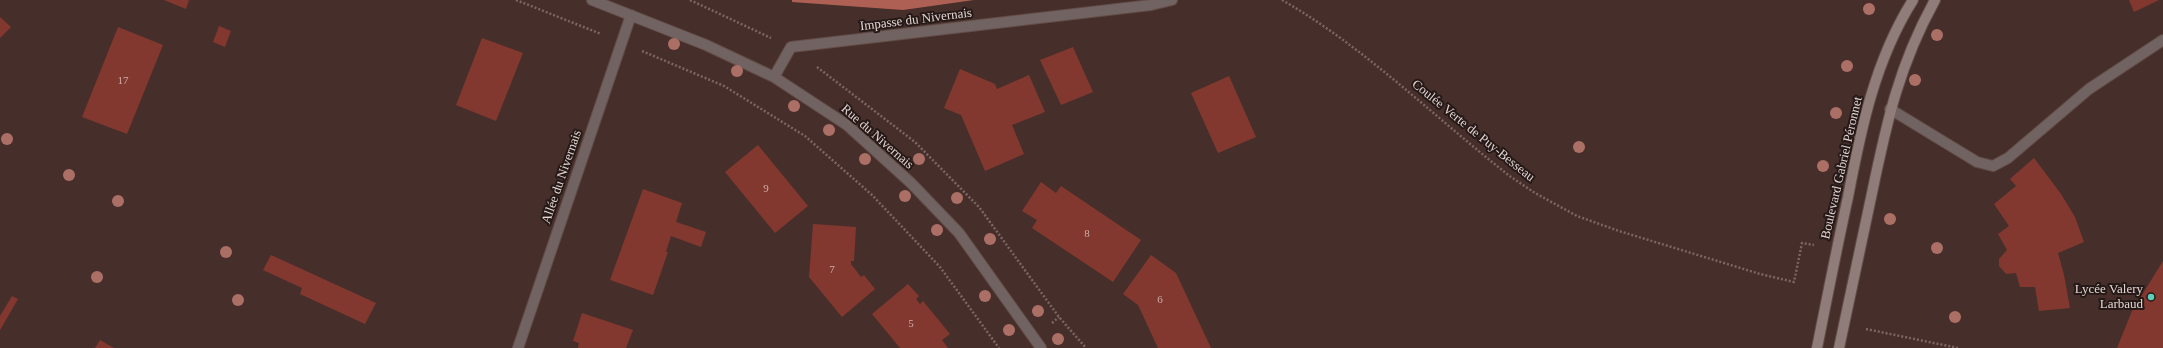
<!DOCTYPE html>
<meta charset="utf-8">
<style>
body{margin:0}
canvas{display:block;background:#462e2a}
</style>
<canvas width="2163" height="348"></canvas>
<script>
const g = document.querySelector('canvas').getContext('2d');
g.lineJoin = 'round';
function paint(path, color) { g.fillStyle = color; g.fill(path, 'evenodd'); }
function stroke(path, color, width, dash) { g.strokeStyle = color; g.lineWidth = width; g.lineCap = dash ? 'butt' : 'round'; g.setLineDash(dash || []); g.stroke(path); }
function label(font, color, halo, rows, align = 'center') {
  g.font = font + ' "Times New Roman",serif'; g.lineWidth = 4; g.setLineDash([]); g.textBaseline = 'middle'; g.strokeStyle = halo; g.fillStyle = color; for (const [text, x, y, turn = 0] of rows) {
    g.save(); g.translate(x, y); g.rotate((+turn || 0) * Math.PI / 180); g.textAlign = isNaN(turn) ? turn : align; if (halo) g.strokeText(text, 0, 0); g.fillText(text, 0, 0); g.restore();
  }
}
const water = new Path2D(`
 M792,0H974L903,10L792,2Z`);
const building = new Path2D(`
 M164,0H189L186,9Z
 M2129,0H2159L2134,12Z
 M0,17L11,27L0,38Z
 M219,26L231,31L225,47L213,42Z
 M118,27L163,45L127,134L82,117Z
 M482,38L523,53L496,121L456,105Z
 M1073,47L1093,92L1061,105L1040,60Z
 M960,69L995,84L997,89L1029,75L1045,112L1012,125L1024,154L985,171L961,115L944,108Z
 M1229,76L1256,137L1218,153L1191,93Z
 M758,145L808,206L775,233L725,172Z
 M2034,158L2061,194L2075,217L2084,242L2058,253L2064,275L2070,308L2039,311L2035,287H2020L2016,273L2006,274L1999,266V259L2007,250L1998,234L2009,226L1994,204L2016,186L2010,179Z
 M1041,182L1056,193L1061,186L1141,240L1113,282L1032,228L1037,220L1022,211Z
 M643,189L682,203L676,222L706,232L701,247L671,236L666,252H668L653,295L610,280Z
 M813,224L856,227L854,261H851V264L861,277L864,275L875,289L842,317L809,277Z
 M271,255L376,303L365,324L300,294L302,288L263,270Z
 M1151,255L1176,273L1211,348H1158L1138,305L1123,294Z
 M2163,261V348H2117L2132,311Z
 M908,284L919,296L916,299L920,304L923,301L950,334L942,340L948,348H900L872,314Z
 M12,296L18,299L0,330V316Z
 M582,313L633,330L626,348H578L579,343L573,341Z
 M100,340L114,348H95Z`);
const path = new Path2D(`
 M516,0L601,34
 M690,0L771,38
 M1282,0C1366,48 1435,118 1511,177L1535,193L1577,216L1619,231L1760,274L1794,282L1802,243L1814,245
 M642,51L724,86L805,136L872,195L940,267L999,348
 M817,67L915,142L979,207L1059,317L1086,348
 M1052,323L1059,317
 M1866,329L1958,348`);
const service = new Path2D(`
 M1890,109L1977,162L1993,166L2008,158L2089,89L2163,40`);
const minor = new Path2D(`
 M592,0L706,45L774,77L847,125L911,183L959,233L1041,348
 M774,77L791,47L1151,5L1172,0
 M518,348L631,15`);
const secondary = new Path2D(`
 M1817,348C1827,298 1837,247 1848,197C1861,129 1875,60 1913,0
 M1839,348C1850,296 1861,245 1872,193C1887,121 1899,65 1935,0`);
const trees = [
 [1869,9],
 [1937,35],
 [674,44],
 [1847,66],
 [737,71],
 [1915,80],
 [794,106],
 [1836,113],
 [829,130],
 [7,139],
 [1579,147],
 [865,159],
 [919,159],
 [1823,166],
 [69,175],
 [905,196],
 [957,198],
 [118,201],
 [1890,219],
 [937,230],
 [990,239],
 [1937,248],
 [226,252],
 [97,277],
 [985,296],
 [238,300],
 [1038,311],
 [1955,317],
 [1009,330],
 [1058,339]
];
const markers = [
 [2151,297,4,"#5cceba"]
];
const numberNames = [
 ["17",123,81],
 ["9",766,189],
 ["8",1087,234],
 ["7",832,270],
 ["6",1160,300],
 ["5",911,324]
];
const streetNames = [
 ["Impasse du Nivernais",916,20,-7],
 ["Coulée Verte de Puy-Besseau",1473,131,39],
 ["Rue du Nivernais",877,137,41],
 ["Boulevard Gabriel Péronnet",1842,168,-77],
 ["Allée du Nivernais",562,177,-71]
];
const poiNames = [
 ["Lycée Valery",2143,290],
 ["Larbaud",2143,305]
];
paint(water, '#af6054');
paint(building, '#82382e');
stroke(service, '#634c48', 12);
stroke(minor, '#634c48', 12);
stroke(secondary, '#634c48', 12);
stroke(path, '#7c6663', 2.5, [2, 2]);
stroke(service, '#706361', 10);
stroke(minor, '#706361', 10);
stroke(secondary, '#907c79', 10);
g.fillStyle = '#ab6f66';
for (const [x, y] of trees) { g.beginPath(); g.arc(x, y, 6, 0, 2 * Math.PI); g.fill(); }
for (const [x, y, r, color] of markers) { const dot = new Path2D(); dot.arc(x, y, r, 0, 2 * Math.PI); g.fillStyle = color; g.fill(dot); stroke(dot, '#241917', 1.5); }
label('11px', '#ccaea9', null, numberNames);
label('13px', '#e5d5d2', '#241917', streetNames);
label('13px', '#e5d5d2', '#241917', poiNames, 'right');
</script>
